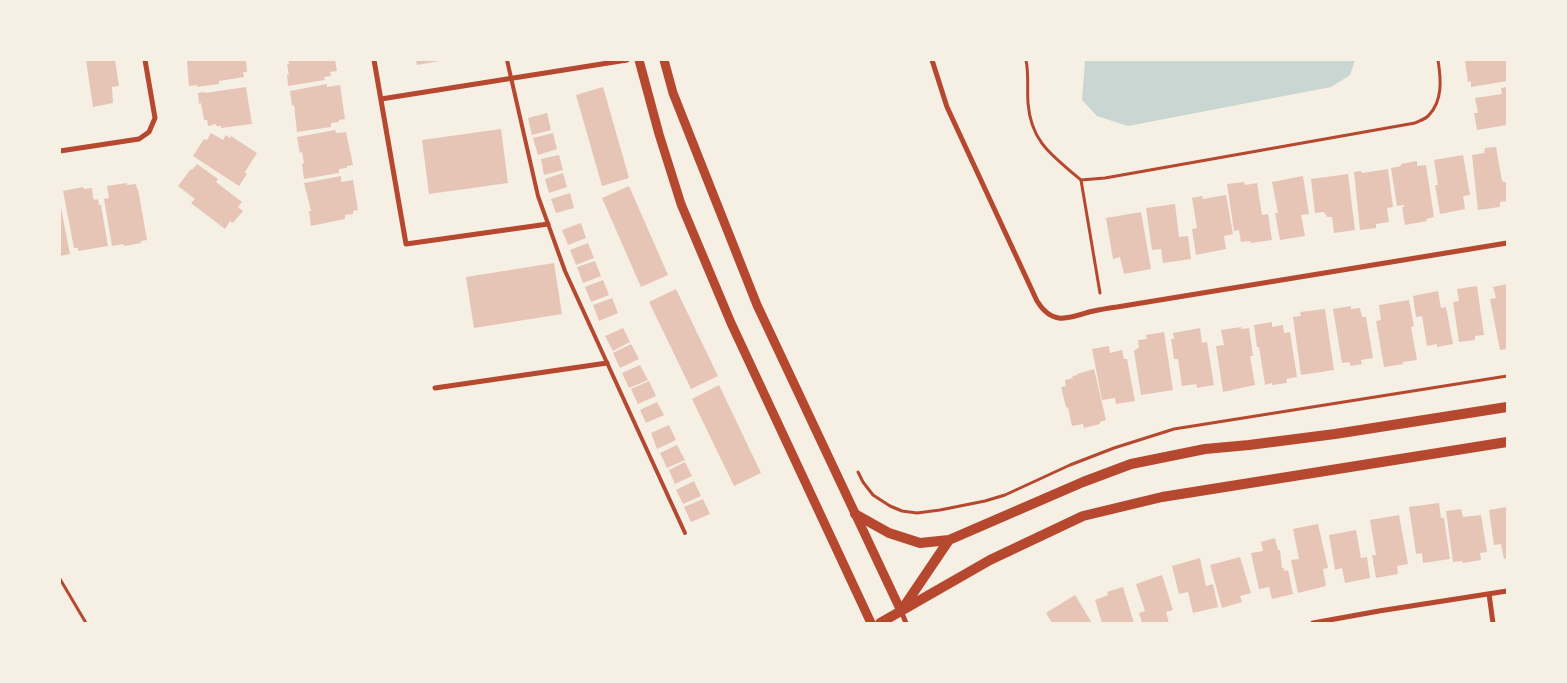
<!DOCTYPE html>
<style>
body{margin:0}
#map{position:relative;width:1567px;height:683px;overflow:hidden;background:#f6efe4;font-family:Helvetica,sans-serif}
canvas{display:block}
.frame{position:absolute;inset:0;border:61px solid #f6efe4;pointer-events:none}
</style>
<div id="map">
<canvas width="1567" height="683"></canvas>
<div class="frame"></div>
</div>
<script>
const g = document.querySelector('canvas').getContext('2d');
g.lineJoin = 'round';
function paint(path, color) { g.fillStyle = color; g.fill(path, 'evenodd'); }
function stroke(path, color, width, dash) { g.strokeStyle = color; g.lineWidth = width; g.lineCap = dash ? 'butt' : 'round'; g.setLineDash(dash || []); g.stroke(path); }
const water = new Path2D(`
 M1085,60H1355L1350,75L1331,87L1128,126L1097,116L1082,100Z`);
const building = new Path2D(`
 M86,60H115L119,86L112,87L113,103L93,107Z
 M187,60H246L247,72H243L244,77L219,81V84L197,87V85L189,86Z
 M288,60H335L337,71L330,72L331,76L324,77L325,80L288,86L287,74L289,75L287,64H289Z
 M416,60H439V61L417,65Z
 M1465,60H1507V81L1471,87V81L1468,82Z
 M327,84V87L340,85L345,119L339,120V122L331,123V127L297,132L294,105L292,106L290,91Z
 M246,87L252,124L221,128V126H216V124L208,126L207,120H204L201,103L199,104L198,93L204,92L205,93Z
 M603,87L629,178L602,186L576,95Z
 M1507,87V125L1477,130L1474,113H1478L1475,98L1502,94L1501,88Z
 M547,113L551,130L532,135L528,118Z
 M501,129L508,183L429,194L422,140Z
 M335,130L336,133L346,132L353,165L347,166V168L339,169V173L304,179L302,164L304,163L302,152L300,153L297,137Z
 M211,133L223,140L226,135L230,138L231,136L257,153L245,172L247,174L239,186L193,156L204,139L207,140Z
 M553,133L557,149L538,155L533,138Z
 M1496,147L1502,181L1507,183V201L1500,202V207L1478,210L1472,155L1484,153L1485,148Z
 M559,155L563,170L544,175L541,159Z
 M1463,155L1470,195L1463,196L1465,209L1440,214L1435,185H1438L1434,160Z
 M1417,161V166L1426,165L1434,217L1426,219L1427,221L1405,225L1402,207H1404V205L1397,206L1391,168L1401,166V164Z
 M197,164L218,179L216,182L242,202L238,207L243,211L233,223L230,221L225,229L191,203L195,199L178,186L191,169L192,170Z
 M1388,169L1393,207L1387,208L1389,222L1376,224V228L1360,230L1354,172L1361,171L1362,173Z
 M563,173L567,187L549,193L545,179Z
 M1348,174L1355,230L1334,233L1332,217H1327L1324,212L1315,213L1311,179Z
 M341,176V182L353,180L358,210L353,211V214L345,215V219L311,226L309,211H311L304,183Z
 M1303,176L1309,214L1301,215L1305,236L1280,240L1275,213H1278L1272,182Z
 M1244,182L1245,185L1257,183L1262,215L1268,214L1272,240L1251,243L1250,241L1241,242L1239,230L1234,231L1227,184Z
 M127,183V185L136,184L137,189H138L147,240L141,241V243L124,246L123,244L112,246L104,199L109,198L107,186Z
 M629,186L668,275L641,287L602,198Z
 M83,187L84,189L92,188L93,198L95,200L98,199L99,205H101L108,246L78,251V248H74L63,191Z
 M570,193L574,208L556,213L551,199Z
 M1226,195L1233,234L1224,236L1226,249L1196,255L1192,229L1197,228L1192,198L1202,196L1203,199Z
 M60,203L70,254L60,256Z
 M1175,204L1179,237L1188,236L1191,259L1163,263L1161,249L1152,250L1146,208Z
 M1141,212L1151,269L1124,274L1120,257L1113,259L1106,218Z
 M581,223L586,238L568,245L562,230Z
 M588,243L594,258L576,265L570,250Z
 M595,261L601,276L583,283L577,267Z
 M554,263L562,314L474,328L466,277Z
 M603,280L609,295L591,302L585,287Z
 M1507,284V349L1500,350L1490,299L1496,298L1493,287Z
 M1477,286L1484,335L1475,336V340L1459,342L1453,302L1459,301L1457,289Z
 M676,289L718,376L691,389L649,302Z
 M1438,291L1441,308L1446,307L1453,344L1437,347V344L1427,346L1422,316L1416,317L1413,296Z
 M612,298L618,313L599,321L593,305Z
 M1409,300L1414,326L1411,327L1417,360L1403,362V364L1384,367L1376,321L1381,320L1379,305Z
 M1351,306V309L1360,308L1362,317H1366L1373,358L1361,360L1362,364L1351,366L1349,362L1342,363L1333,309Z
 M1325,309L1334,370L1301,375L1293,317L1301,316L1300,312Z
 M1272,322V327L1283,325L1284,333L1290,332L1297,377L1286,379L1287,383L1272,385V383L1265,385L1259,347H1257L1254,325Z
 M1241,327V329L1249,328L1253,356H1250L1255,385L1223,392L1216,346L1224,345L1221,330Z
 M623,328L630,342L613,351L605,336Z
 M1200,328L1202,343L1207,342L1214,385L1197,388L1196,384L1182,386L1178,359H1174L1171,339H1174L1173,333Z
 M1164,332L1173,390L1141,395L1134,351L1139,347L1138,340L1147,339L1146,335Z
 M631,344L639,359L620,368L613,353Z
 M1109,346L1110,353L1122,350L1124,359H1127L1135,401L1116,404L1115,398L1102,400L1092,349Z
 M640,365L648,380L629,388L622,373Z
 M1094,369L1106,420L1100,422V424L1084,428L1083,424L1072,426L1068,408L1066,407L1061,387L1066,386L1065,380L1073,378L1072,376L1078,375L1077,374Z
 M649,381L656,396L638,404L631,389Z
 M719,385L761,473L734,486L692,399Z
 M657,402L664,415L646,423L640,410Z
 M669,425L676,440L657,449L651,433Z
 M677,445L685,460L667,468L660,453Z
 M685,462L692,476L675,484L669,470Z
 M694,481L701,496L683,504L676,490Z
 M703,499L710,514L691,522L684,507Z
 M1439,503L1441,518H1444L1450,559L1423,563L1422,553L1416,554L1409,507Z
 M1507,507V558L1504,559L1501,544L1494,545L1489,510Z
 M1461,509L1463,517L1481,515L1487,552L1480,553L1481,560L1463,563L1462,561L1453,562L1446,511Z
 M1399,515L1408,564L1397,566L1398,574L1376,578L1372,555H1376L1370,520Z
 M1318,524L1328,568L1323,569L1326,586L1298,593L1291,560L1299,559L1293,529Z
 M1356,530L1361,558L1367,557L1370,578L1345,583L1342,568L1335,570L1329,535Z
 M1275,538L1278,550H1280L1282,568H1284V571L1288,570L1293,594L1272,599L1269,587L1259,589L1251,553L1263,551L1261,542Z
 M1240,557L1251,593L1240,596L1242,602L1222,608L1210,565Z
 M1200,558L1206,586L1213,584L1218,607L1193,613L1188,592L1179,594L1172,566Z
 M1162,575L1173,610L1166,612L1169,623H1142L1139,613L1145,611L1136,584Z
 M1123,587L1134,623H1102L1095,600L1108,595L1107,592Z
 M1075,595L1092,623H1052L1046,613Z`);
const path = new Path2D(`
 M1026,60C1029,74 1027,89 1028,103C1031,143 1053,156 1081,180L1105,178L1415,123C1419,121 1426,119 1429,115C1443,100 1441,79 1438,60
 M1081,180L1100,293
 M858,472L863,482L873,495L890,506L902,511L917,513L940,510L985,501L1005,495L1070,465L1114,448L1174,429L1507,376
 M60,579L86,623`);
const service = new Path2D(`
 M507,60L538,196L565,271L685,533`);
const minor = new Path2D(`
 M374,60L406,244L548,224
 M932,60L947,107L1037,301C1052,325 1066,319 1089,312C1098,310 1108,308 1117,307L1507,243
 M381,99L627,60
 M60,151L139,139L149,132L155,118L145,60
 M435,388L607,363
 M1489,594L1493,623
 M901,611L906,623
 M1313,623L1379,611L1507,591`);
const tertiary = new Path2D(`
 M639,60L659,134L681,204L731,323L871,623
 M664,60L673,93L757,305L901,611`);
const secondary = new Path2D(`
 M855,514L889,533L920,543L949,540
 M901,611L949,540L1083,482L1131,464L1205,449L1249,445L1335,434L1507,407
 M880,623L990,560L1083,516L1162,497L1507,442`);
paint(water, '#c9d6d2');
paint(building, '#e6c5b7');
stroke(path, '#b5482f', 3);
stroke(service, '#b5482f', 4);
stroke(minor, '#b5482f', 5);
stroke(tertiary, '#b5482f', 9);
stroke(secondary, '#b5482f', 10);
</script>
